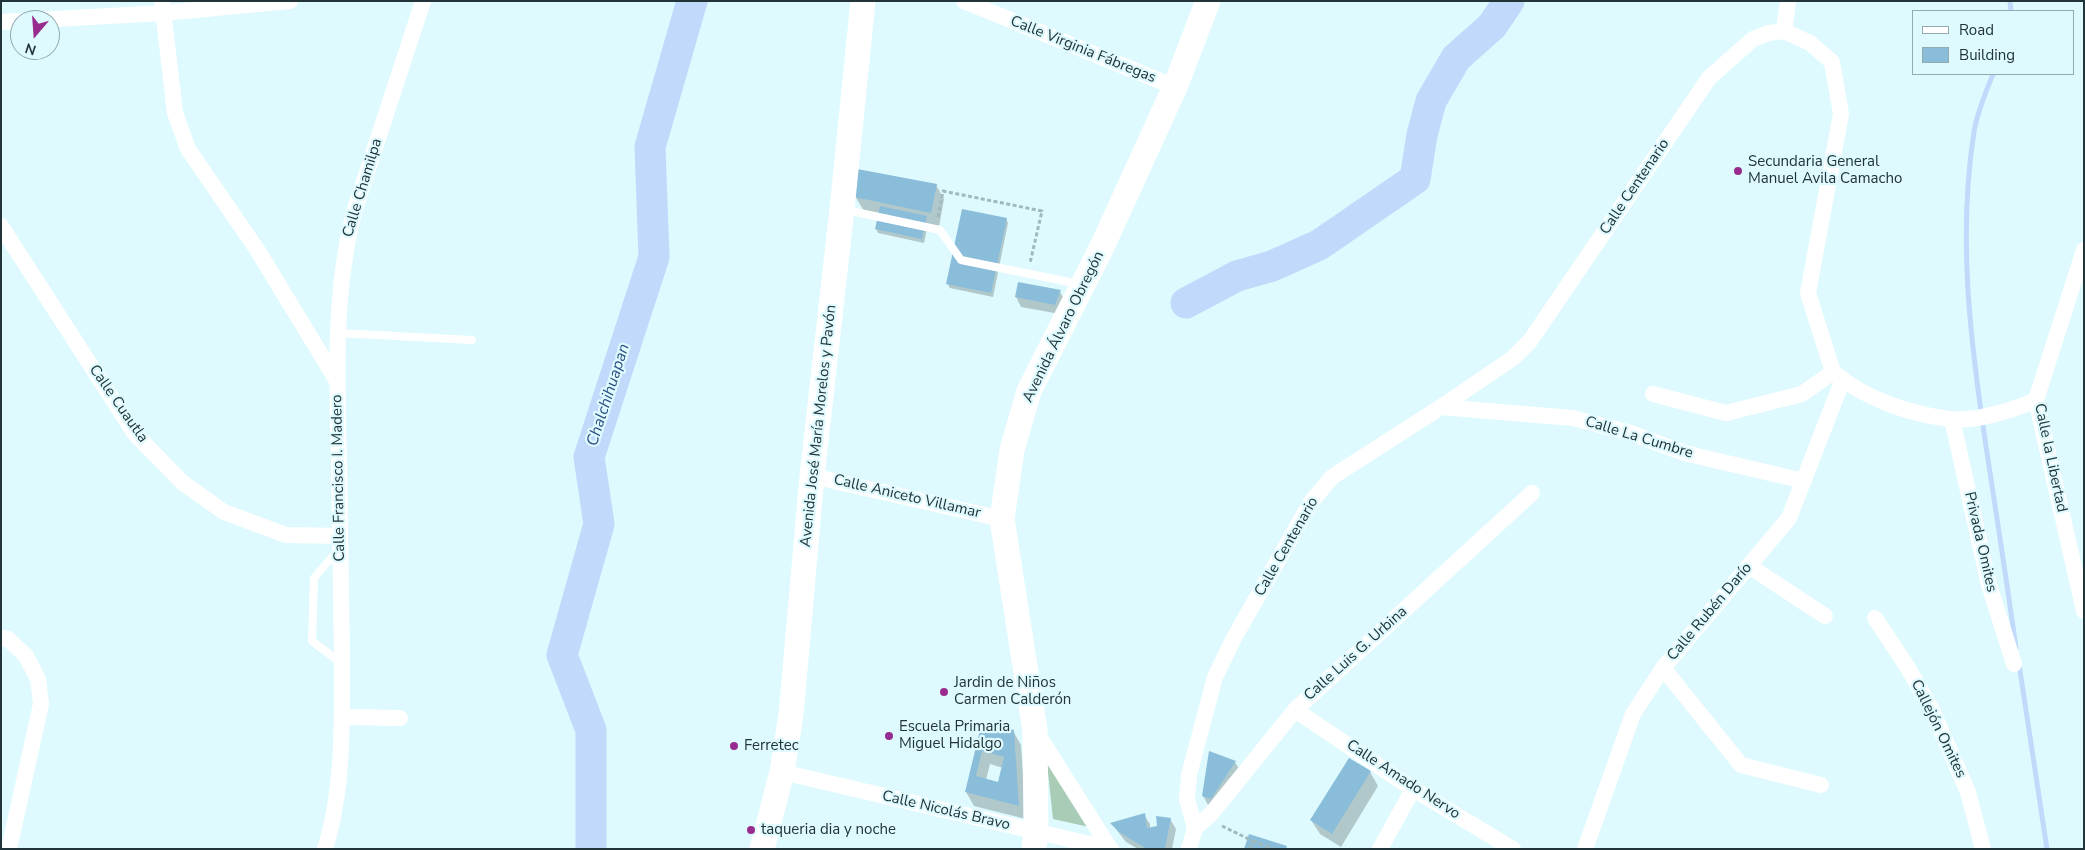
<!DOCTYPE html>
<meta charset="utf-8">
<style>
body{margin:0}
#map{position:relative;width:2085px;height:850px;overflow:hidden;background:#defafe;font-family:"Nunito Sans",sans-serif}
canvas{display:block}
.frame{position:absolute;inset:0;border:2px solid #223437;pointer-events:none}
.legend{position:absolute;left:1912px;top:10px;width:162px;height:65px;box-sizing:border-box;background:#defafe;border:1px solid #93abae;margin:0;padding:6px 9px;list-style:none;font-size:15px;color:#223437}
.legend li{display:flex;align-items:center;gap:10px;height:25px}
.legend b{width:25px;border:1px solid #93abae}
.north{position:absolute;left:10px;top:10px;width:50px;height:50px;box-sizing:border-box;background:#defafe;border:1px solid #93abae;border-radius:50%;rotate:198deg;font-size:14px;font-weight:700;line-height:20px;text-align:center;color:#223437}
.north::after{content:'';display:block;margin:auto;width:18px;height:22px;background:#982c8e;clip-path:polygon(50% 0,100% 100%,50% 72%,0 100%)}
</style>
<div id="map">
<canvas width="2085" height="850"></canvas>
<div class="frame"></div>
<ul class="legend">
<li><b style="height:6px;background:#fff"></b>Road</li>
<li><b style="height:14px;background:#89bdd9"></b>Building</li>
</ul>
<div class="north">N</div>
</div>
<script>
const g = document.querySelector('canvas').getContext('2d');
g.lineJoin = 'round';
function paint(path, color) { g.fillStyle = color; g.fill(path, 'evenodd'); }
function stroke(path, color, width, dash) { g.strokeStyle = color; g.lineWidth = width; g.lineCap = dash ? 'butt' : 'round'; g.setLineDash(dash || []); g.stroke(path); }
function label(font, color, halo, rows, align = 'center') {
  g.font = font + ' "Nunito Sans",sans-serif'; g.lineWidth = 4.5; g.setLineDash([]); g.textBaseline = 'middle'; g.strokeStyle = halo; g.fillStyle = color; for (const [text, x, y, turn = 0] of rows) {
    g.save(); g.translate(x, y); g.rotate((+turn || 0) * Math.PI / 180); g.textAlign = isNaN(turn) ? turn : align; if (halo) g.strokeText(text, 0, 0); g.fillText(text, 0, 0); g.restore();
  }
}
const green = new Path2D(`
 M1047,763L1089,827L1053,819Z`);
const shadow = new Path2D(`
 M936,185L944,199L939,227L928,224L924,243L878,233L876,229L879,214L864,211L855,196Z
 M1006,219L1008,223L993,297L950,288L947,283Z
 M1019,284L1060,292L1065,301L1060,314L1021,307L1016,297Z
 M983,724L1013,731L1021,745L1026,819L974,806L966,792ZM990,764L1003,768L999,784L986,780Z
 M1235,762L1243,776L1211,810L1203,796Z
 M1370,772L1378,786L1341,847L1320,834L1311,820Z
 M1144,815L1150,824V829L1158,827L1170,819L1176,829L1172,849H1138L1126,842L1112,824Z`);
const stream = new Path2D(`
 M2010,1L2011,11
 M1993,74C1986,92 1977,112 1974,132C1957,239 1971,346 1987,453C1997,518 2007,583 2016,648
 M2019,664L2047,849`);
const river = new Path2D(`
 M1186,303L1237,276L1272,266L1319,245L1415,179L1422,135L1431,101L1456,58L1492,26L1509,1
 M591,849V730L562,655L599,524L589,457L654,257L650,147L692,1`);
const building = new Path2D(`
 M857,169L937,184L931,213L854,197Z
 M880,206L927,216L922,239L875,229Z
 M962,209L1007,218L991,293L946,284Z
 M1018,282L1061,290L1055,305L1015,297Z
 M982,722L1014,730L1019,806L965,792ZM982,751L1004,757L998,782L976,776Z
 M1209,751L1236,761L1211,799L1202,796Z
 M1349,758L1371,771L1332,834L1310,820Z
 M1145,813L1147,828L1157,826L1156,816L1171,818L1165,848L1147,849L1119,832L1110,823Z
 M1249,834L1287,846L1286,849H1244Z`);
const path = new Path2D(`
 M938,217L943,191L1042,211L1030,263
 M1222,826L1253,841L1250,849
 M1253,841L1273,849`);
const lane = new Path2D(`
 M846,210L940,230L961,260L1079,284
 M339,333L472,340
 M338,550L314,578L312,641L341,663`);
const street = new Path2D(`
 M162,1L175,113L188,149L258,251L337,381
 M964,1L1175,87
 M37,20L163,13L290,1
 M1,22L20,21
 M1784,31L1788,1
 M1,226L135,434L183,483L224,512L286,535L340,536
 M2084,250L2036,400L2084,611
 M1653,394L1726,413L1802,394L1833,372
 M1441,407L1573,418L1631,433L1684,453L1804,481
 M1952,419L1989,585L2014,664
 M812,476L1002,519
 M1749,566L1825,616
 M1875,618L1908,668L1932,710L1968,792L1983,849
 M1,638L8,639L26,656L38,679L41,704L9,849
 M1663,668L1741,765L1821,785
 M1295,710L1413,789L1513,849
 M342,717L400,718
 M1037,733L1109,847
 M782,772L1111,849
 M1195,828L1211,814L1295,710L1532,493
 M325,849C344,788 342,720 342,657C341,593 340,529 339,464C337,381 333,294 354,212L423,1
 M1189,849L1195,828L1187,799L1189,775L1215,677L1234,638L1311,502L1332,477L1441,407L1513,358L1530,341L1709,78L1753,39L1769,33L1784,31L1810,43L1832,62L1841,114L1808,293L1833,372C1865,399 1909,414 1950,419C1975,422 2014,410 2036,400
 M1380,849L1413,789
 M1585,849L1633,714L1663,668L1789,518L1843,379`);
const primary = new Path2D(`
 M762,849L782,772L791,715L812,476L842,209L863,1
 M1034,849L1036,832L1035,730L1002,519L1012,450L1029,391L1101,249L1175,87L1208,1`);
const markers = [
 [1738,171,5,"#982c8e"],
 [944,692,5,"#982c8e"],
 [889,736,5,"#982c8e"],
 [734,746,5,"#982c8e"],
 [751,830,5,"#982c8e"]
];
const streetNames = [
 ["Calle Virginia Fábregas",1083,50,22],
 ["Calle Centenario",1635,187,-56],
 ["Calle Chamilpa",363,188,-73],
 ["Avenida Álvaro Obregón",1064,327,-64],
 ["Calle Cuautla",118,404,55],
 ["Avenida José María Morelos y Pavón",819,426,-84],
 ["Calle La Cumbre",1639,438,17],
 ["Calle la Libertad",2050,458,78],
 ["Calle Francisco I. Madero",339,478,-91],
 ["Calle Aniceto Villamar",907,497,13],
 ["Privada Omites",1980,542,77],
 ["Calle Centenario",1287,547,-60],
 ["Calle Rubén Darío",1710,612,-50],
 ["Calle Luis G. Urbina",1356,654,-42],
 ["Callejón Omites",1938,729,64],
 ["Calle Amado Nervo",1403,780,33],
 ["Calle Nicolás Bravo",946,811,13]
];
const poiNames = [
 ["Secundaria General",1748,162],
 ["Manuel Avila Camacho",1748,179],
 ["Jardin de Niños",954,683],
 ["Carmen Calderón",954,700],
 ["Escuela Primaria",899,727],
 ["Miguel Hidalgo",899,744],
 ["Ferretec",744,746],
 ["taqueria dia y noche",761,830]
];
const waterNames = [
 ["Chalchihuapan",609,395,-72]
];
paint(green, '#a9ccb7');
paint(shadow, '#0003');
stroke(stream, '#c1d9fb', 5);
stroke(river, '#c1d9fb', 31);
paint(building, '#89bdd9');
stroke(path, '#a0b9bd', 3, [4, 2.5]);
stroke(lane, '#fff', 8);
stroke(street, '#fff', 16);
stroke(primary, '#fff', 25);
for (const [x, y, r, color] of markers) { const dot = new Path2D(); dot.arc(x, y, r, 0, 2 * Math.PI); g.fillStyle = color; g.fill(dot); stroke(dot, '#defafe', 2); }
label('15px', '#223437', '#defafe', streetNames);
label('15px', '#223437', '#defafe', poiNames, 'left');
label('italic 16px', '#294e82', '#defafe', waterNames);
</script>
